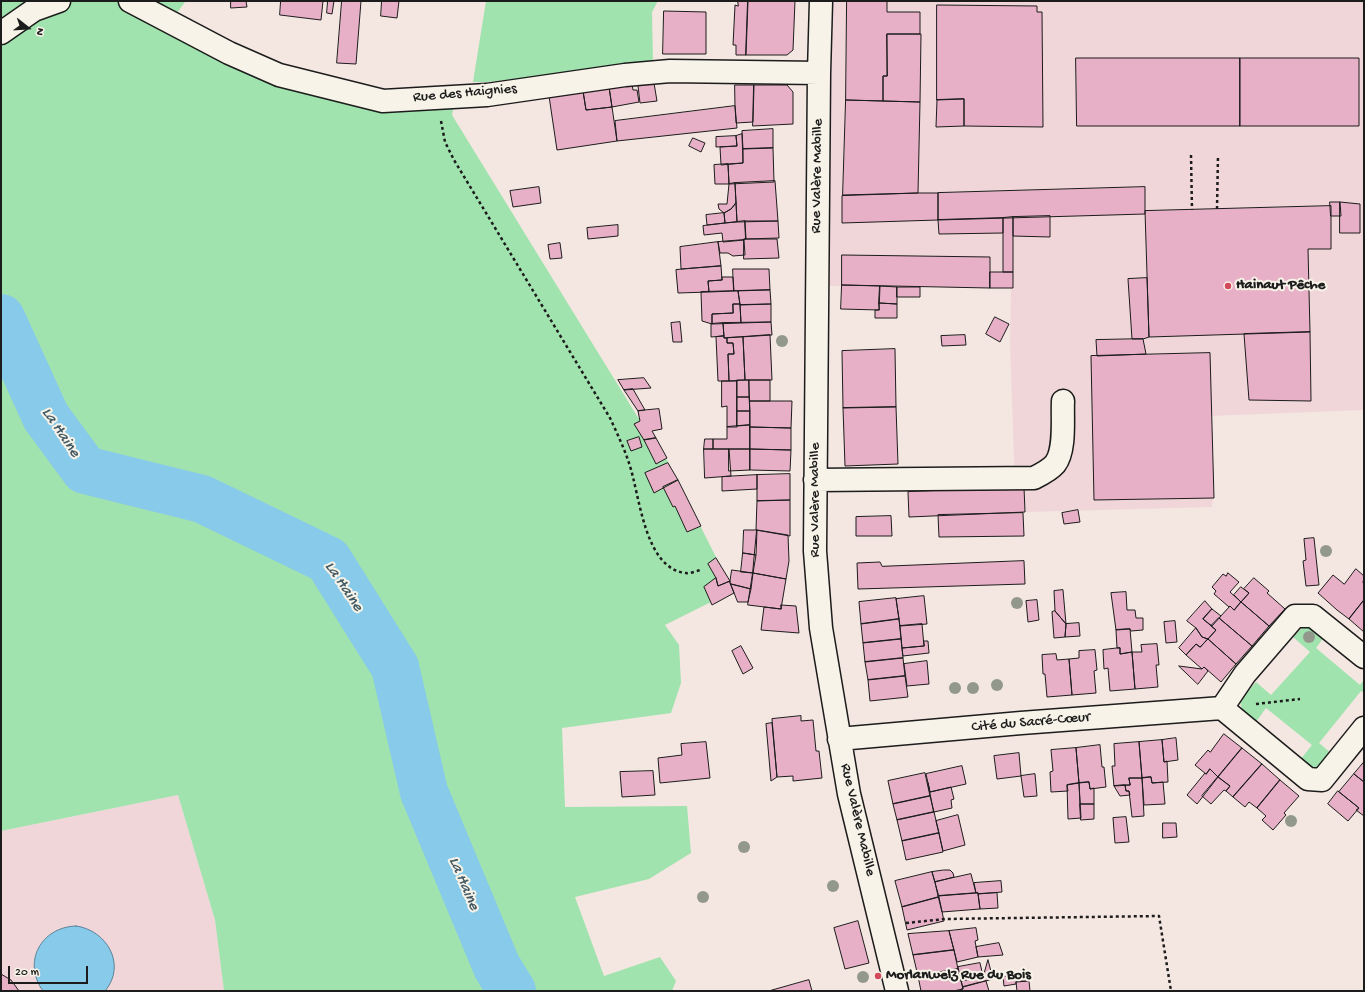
<!DOCTYPE html>
<meta charset="utf-8">
<style>
body{margin:0}
#map{position:relative;width:1365px;height:992px;overflow:hidden;background:#f4e6e1;font-family:"Gochi Hand",sans-serif}
canvas{display:block}
.frame{position:absolute;inset:0;border:2px solid #1c1c1c;pointer-events:none}
.north{position:absolute;left:8px;top:8px;width:40px;height:40px;-webkit-text-stroke:3px #f7f3e8;paint-order:stroke;rotate:107deg;font-size:11px;font-weight:700;line-height:16px;text-align:center;color:#1c1c1c}
.north::after{content:'';display:block;margin:auto;width:14px;height:18px;background:#1c1c1c;clip-path:polygon(50% 0,100% 100%,50% 72%,0 100%)}
.scale{position:absolute;left:8px;top:966px;width:80px;height:18px;box-sizing:border-box;border:2px solid #1c1c1c;border-top:0;padding-left:5px;font-size:12px;line-height:14px;white-space:nowrap;color:#1c1c1c;-webkit-text-stroke:3px #f7f3e8;paint-order:stroke}
</style>
<div id="map">
<canvas width="1365" height="992"></canvas>
<div class="frame"></div>
<div class="north">N</div>
<div class="scale">20 m</div>
</div>
<script>
const g = document.querySelector('canvas').getContext('2d');
g.lineJoin = 'round';
function paint(path, color) { g.fillStyle = color; g.fill(path, 'evenodd'); }
function stroke(path, color, width, dash) { g.strokeStyle = color; g.lineWidth = width; g.lineCap = dash ? 'butt' : 'round'; g.setLineDash(dash || []); g.stroke(path); }
function label(font, color, halo, rows, align = 'center') {
  g.font = font + ' "Gochi Hand",sans-serif'; g.lineWidth = 4; g.setLineDash([]); g.textBaseline = 'middle'; g.strokeStyle = halo; g.fillStyle = color; for (const [text, x, y, turn = 0] of rows) {
    g.save(); g.translate(x, y); g.rotate((+turn || 0) * Math.PI / 180); g.textAlign = isNaN(turn) ? turn : align; if (halo) g.strokeText(text, 0, 0); g.fillText(text, 0, 0); g.restore();
  }
}
const built = new Path2D(`
 M821,1H1364V410L1210,416L1213,498L1212,507L1025,512L1024,487H1015L1010,343L1011,285L826,286Z
 M178,795L215,920L224,991H1V831Z`);
const green = new Path2D(`
 M1,1H36L1,23Z
 M59,1H130L227,62L454,105L452,115L637,416L665,456L724,573L723,596L665,625L679,645L681,683L671,713L562,728L565,807L687,806L691,853L649,879L575,897L604,976L660,957L676,981L672,991H224L215,920L178,795L1,831V33Z
 M142,1H185V2L174,17Z
 M486,1H658L652,12L653,64L487,82H473Z
 M1304,626L1312,627L1324,637L1316,648L1360,685L1364,680V693L1361,691L1319,743L1332,754L1320,770L1312,772L1300,760L1312,745L1266,708L1256,722L1242,710L1240,701L1256,682L1271,695L1310,652L1293,637Z`);
const water = new Path2D(`
 M76,926C107,930 127,965 105,991H43C22,962 41,927 76,926Z`);
const river = new Path2D(`
 M1,318L46,417L85,470L202,499L328,560L395,667L424,792L497,967L512,991`);
const building = new Path2D(`
 M231,1H246L247,7L231,8Z
 M281,1H323L321,20L280,15Z
 M328,1H334L332,14L327,13Z
 M342,1H361L356,64L337,63Z
 M382,1H399L397,18L381,16Z
 M738,1H748L746,55H736V45H733L735,5L738,6Z
 M748,1H795L793,50L787,55H746Z
 M847,1H887V12H920V34H887V76H883V101L846,100Z
 M937,5L1037,6V12H1042L1043,127L964,126V99L937,100Z
 M664,11L706,12V54H663Z
 M887,34H921L920,102L883,101V76H887Z
 M1076,58H1240V126H1077Z
 M1240,58H1359V126H1240Z
 M654,83L657,101L640,103L638,86Z
 M632,84L633,90H637L639,102L612,107L609,87Z
 M735,85H754L753,122L736,123L735,106Z
 M754,85H787L793,92V124L753,126Z
 M609,87L612,107L586,110L583,91Z
 M583,91L586,110L612,107L617,141L557,150L549,96Z
 M964,99V126L936,127L937,100Z
 M846,100L920,102L918,193L843,195Z
 M735,106L737,128L617,141L615,121Z
 M773,129V148L743,149L742,131Z
 M742,134L743,163L721,165L720,147L737,146L736,136Z
 M736,136L737,146L716,147V137Z
 M693,138L705,143L701,152L689,146Z
 M773,148L774,182L729,184L728,164L743,163V149Z
 M728,164L729,184H715L714,165Z
 M775,181L778,221L737,222L735,183Z
 M735,183L736,203L731,209L724,213L719,209L718,204H727L729,184Z
 M539,187L541,203L513,207L510,191Z
 M1145,187V214L938,220V193Z
 M918,193H938V220L842,223V196Z
 M1330,202H1340L1341,216H1331Z
 M1340,202L1360,204V233H1340Z
 M736,203L737,222L725,223L724,213L731,209Z
 M1331,206V249H1308L1310,332L1149,337L1145,211Z
 M724,213L725,223L707,225L706,215Z
 M1050,216V237L1013,236V217Z
 M1013,217V272H1003V218Z
 M1003,218V233L939,234L938,220Z
 M745,221L746,239H744V240L723,242L722,233L704,235L703,226Z
 M745,221H778L779,238L746,239Z
 M618,225V236L588,239L587,228Z
 M744,239H777L779,258L744,259Z
 M744,240L745,255L733,256L728,253H720L718,242Z
 M718,242L721,266L681,269L680,247Z
 M560,243L562,258L550,259L548,245Z
 M842,255L990,257V288L842,285Z
 M721,266L722,280L708,281L709,292L678,293L676,270Z
 M733,269H769L770,290L734,291Z
 M990,272H1013V288H990Z
 M722,277H733L734,291L709,292L708,281L722,280Z
 M1147,278L1149,337L1143,339H1132L1128,279Z
 M842,285L880,286L879,310L841,309Z
 M880,286L897,287V304L879,303Z
 M897,287H920V297H897Z
 M770,290L771,304L740,305L738,291Z
 M738,291L740,304H733V313L712,314V324L702,321L701,292Z
 M879,303L897,304V318H875V310H879Z
 M733,304H740L741,323L712,324V314L733,313Z
 M769,304H771V322L741,323L740,305Z
 M995,317L1009,324L1000,342L986,334Z
 M680,322L682,342H673L671,323Z
 M770,322H771L772,335L724,338L723,323Z
 M723,323L724,336L711,337V324Z
 M1310,332L1311,401L1249,400L1244,334Z
 M770,335L772,380H745L743,337Z
 M965,335L966,345L942,346L941,336Z
 M724,336V338H727V343H733L734,354H728L729,381H718L716,337Z
 M743,337L745,380L729,381L728,354H734L733,343H727V338Z
 M1143,339L1146,354L1097,356L1096,340Z
 M895,349L896,407L843,408L842,351Z
 M1210,353L1214,498L1094,500L1091,356Z
 M644,378L651,388L624,390L618,380Z
 M737,380H749V397H737Z
 M749,380H770V401H750Z
 M722,381H737V427H727V406L722,407Z
 M633,389L645,410L638,411L624,390Z
 M737,397H749L750,411H737Z
 M750,401H792L791,428L750,427Z
 M896,407L898,464L845,466L843,408Z
 M659,409L662,429L652,431L656,438L644,440L634,424L640,421L638,411Z
 M737,411H750V425L737,426Z
 M750,425V449H713V439H727V427Z
 M750,427L791,428V450L750,449Z
 M639,437L642,447L631,451L627,441Z
 M656,438L667,458L656,464L644,440Z
 M705,439H713V449H704Z
 M704,449H729L731,476L705,478Z
 M729,449H750V470L729,471Z
 M750,449L791,450L790,471L750,470Z
 M668,463L678,480L654,493L645,473Z
 M790,474V500L757,501V475Z
 M757,475V489L722,491V477Z
 M678,480L701,526L687,532L675,506L673,507L663,487Z
 M1024,487L1025,512L909,517L908,492Z
 M789,500H790V536L756,530L757,501Z
 M1078,510L1080,522L1064,524L1062,513Z
 M1023,513L1024,536L939,537L938,515Z
 M891,516L892,536H856V517Z
 M744,530H757L756,555L743,553Z
 M757,530L788,535L789,561L786,579L753,573Z
 M1314,538L1319,585L1306,586L1303,561L1306,560L1304,539Z
 M743,553L756,555L753,573L741,572Z
 M716,558L730,581L718,586L716,578L708,564Z
 M1024,561L1025,584L858,589L857,563L880,562L882,566Z
 M1356,569L1364,576L1363,583H1364V600L1349,619L1337,610L1318,593L1333,575L1344,584Z
 M732,570L753,573L751,589L731,584L730,583Z
 M753,573L786,579L781,609L748,605Z
 M1228,573L1239,582L1230,592L1241,602L1234,610L1230,606L1229,607L1214,594L1216,591L1212,587L1223,574L1226,576Z
 M716,578L718,586L730,581V583L734,593L712,605L704,587Z
 M1254,578L1269,591L1267,593L1285,609L1269,626L1241,602L1249,593L1244,589Z
 M731,584L751,589L748,602H738Z
 M1241,587L1249,593L1241,602L1234,595Z
 M1063,590L1066,624L1055,611L1054,591Z
 M1126,592L1127,610H1135L1136,618H1143V630L1131,631L1130,629L1116,630L1111,593Z
 M924,596L927,624L900,626L896,599Z
 M896,598L899,619L861,624L859,602Z
 M1037,600L1039,620L1028,622L1026,601Z
 M1364,600V632L1349,619Z
 M1205,601L1212,609L1203,619L1216,630L1208,639L1202,637L1196,628L1187,621Z
 M1241,602L1269,626L1252,646L1219,618L1230,606L1234,610Z
 M781,605L796,606L799,633L761,630L764,607L781,609Z
 M1212,609L1221,616L1212,626L1203,619Z
 M1055,611L1066,624L1065,637L1054,638L1052,612Z
 M1219,618L1252,646L1236,664L1208,639L1216,630L1211,626Z
 M899,619L901,639L863,643L861,624Z
 M1175,621L1177,642L1166,643L1164,622Z
 M1079,623L1080,636L1065,637L1066,624Z
 M922,624L924,646L902,648L900,626Z
 M1196,628L1202,637L1208,639L1200,647L1196,644L1186,655L1179,648Z
 M1130,629L1132,652L1120,654V648H1117L1116,630Z
 M901,639L903,658L865,662L863,643Z
 M1208,639L1236,664L1221,682L1204,667L1202,669L1186,655L1196,644L1200,647Z
 M924,641H928L929,653L903,656L902,648L924,646Z
 M1157,644L1159,665H1156L1158,687L1135,689L1132,652H1142L1141,645Z
 M741,646L753,668L743,674L732,651Z
 M1120,648V654L1132,652L1135,689L1110,691L1108,668L1104,669L1103,650Z
 M1095,650L1097,670L1094,671L1096,693L1072,695L1069,659L1079,658V651Z
 M1056,654L1057,660L1069,659L1072,695L1047,697L1045,674H1043L1042,655Z
 M903,658L905,676L868,680L865,662Z
 M927,661L929,684L907,686L904,664Z
 M1179,666L1202,669L1204,667L1208,671L1198,684Z
 M905,676L908,697L870,701L868,680Z
 M801,716V721L813,720L816,751H819L822,778L793,781V776L777,777L772,719Z
 M772,723L777,777L771,781L766,724Z
 M1224,734L1242,748L1218,777L1210,769L1206,774L1195,765L1208,750L1210,752Z
 M1176,738L1178,760L1164,762L1162,740Z
 M1162,740L1164,762L1167,761L1168,782L1152,783L1151,777L1142,778L1139,742Z
 M706,742L710,778L660,783L658,758L682,755L681,744Z
 M1139,742L1142,778H1129L1130,785L1114,786L1112,766H1115L1114,744Z
 M1100,745L1102,767H1104L1106,787L1090,789L1089,782L1079,783L1076,748Z
 M1076,748L1079,783L1067,785L1068,791L1051,792L1050,772L1053,771L1051,750Z
 M1242,748L1262,764L1233,797L1226,791L1230,786L1218,777Z
 M1019,753L1021,776L997,779L994,756Z
 M1364,762V782L1354,774Z
 M1262,764L1280,780L1257,808L1249,802L1245,807L1233,797Z
 M962,766L966,784L930,792L926,774Z
 M1210,769L1218,777L1197,804L1187,795L1205,773L1206,774Z
 M653,771L655,795L622,797L620,772Z
 M925,773L930,796L893,804L888,781Z
 M1035,774L1037,796L1024,797L1021,776Z
 M1354,774L1364,782V816L1356,810L1359,808L1339,792Z
 M1151,777L1152,783L1163,782L1165,804L1144,805L1142,778Z
 M1218,777L1230,786L1226,791L1224,790L1211,804L1202,796Z
 M1129,778H1142L1144,816L1132,817L1129,791H1126L1125,785H1130Z
 M1280,780L1299,796L1284,813L1286,815L1273,830L1262,820L1266,816L1257,808Z
 M1089,782L1090,789L1094,788V804H1080L1079,783Z
 M928,783L930,792L951,787L954,799L951,800L952,808L934,812Z
 M1079,783L1081,818L1068,819L1067,785Z
 M1125,785L1126,791H1129L1130,795L1120,796L1114,786Z
 M1338,791L1359,808L1348,821L1328,804Z
 M930,796L934,812L897,820L893,804Z
 M1080,804H1094V819L1081,820Z
 M934,812L939,833L902,841L897,820Z
 M958,815L965,845L943,851L936,821Z
 M1126,817L1129,842L1115,843L1113,818Z
 M1163,823H1176L1177,837L1163,838Z
 M939,833L943,852L906,860L902,841Z
 M944,870H950L953,873L954,877L935,882L932,872Z
 M932,872L939,897L902,907L895,881Z
 M971,874L976,893L938,896L935,882Z
 M1001,881L1002,892L978,894V893H976L974,883Z
 M978,893L980,909L942,912L938,896Z
 M997,893L998,908L980,909L978,894Z
 M939,897L944,921L907,930L902,907Z
 M858,921L869,963L845,969L834,928Z
 M976,928L978,940L975,941L978,957L957,962L949,931Z
 M949,931L954,950L913,955L908,934Z
 M999,943L1003,955L978,957L976,947Z
 M954,950L958,969L918,976L913,955Z
 M988,960L993,979L963,987L961,981L983,976Z
 M980,963L983,976L961,981L958,967Z
 M958,969L963,989L953,991H921L918,976Z
 M1,974L11,980L19,991H1Z
 M1017,975H1029V981L1016,982V984L1004,986L1003,977Z
 M809,980L812,991H769Z
 M986,981L989,991H961V989H963V987Z
 M1029,981L1030,991H1017L1016,982Z`);
const path = new Path2D(`
 M441,121L445,142L454,160L610,418C617,433 624,448 629,463C640,495 644,569 686,573C690,574 696,571 701,570
 M1191,155L1192,210
 M1217,209L1218,155
 M1256,704L1300,699
 M906,923L945,919L1159,916L1171,991`);
const minor = new Path2D(`
 M130,1L229,53L279,75L383,101L487,95L625,75L670,71L819,73
 M821,1L819,73L815,551L821,628L849,794L897,991
 M1,33L34,10L59,1
 M815,480L1034,478C1042,474 1050,470 1055,464C1066,450 1062,417 1063,401
 M1222,708L1245,674L1295,616H1313L1364,657
 M839,739L1021,723L1222,708L1308,779L1322,780L1364,728`);
const trees = [
 [782,341],
 [1326,551],
 [1017,603],
 [1309,637],
 [997,685],
 [955,688],
 [973,688],
 [1291,821],
 [744,847],
 [833,886],
 [703,897],
 [863,977]
];
const markers = [
 [1228,286,4,"#d1495b"],
 [878,976,4,"#d1495b"]
];
const streetNames = [
 ["Rue des Haignies",465,94,-5],
 ["Rue Valère Mabille",818,176,-89],
 ["Rue Valère Mabille",816,500,-90],
 ["Cité du Sacré-Cœur",1031,723,-5],
 ["Rue Valère Mabille",857,820,77]
];
const poiNames = [
 ["Hainaut Pêche",1236,286],
 ["Morlanwelz Rue du Bois",886,976]
];
const waterNames = [
 ["La Haine",60,433,56],
 ["La Haine",343,587,56],
 ["La Haine",463,884,67]
];
paint(built, '#f0d6d9');
paint(green, '#a1e3ae');
paint(water, '#88cae9');
stroke(water, '#5d8497', 1);
stroke(river, '#88cae9', 48);
paint(building, '#e7b0c6');
stroke(building, '#1c1c1c', 1);
stroke(minor, '#1c1c1c', 25);
stroke(path, '#1c1c1c', 2.5, [3, 3]);
stroke(minor, '#f7f3e8', 22);
g.fillStyle = '#93988d';
for (const [x, y] of trees) { g.beginPath(); g.arc(x, y, 6, 0, 2 * Math.PI); g.fill(); }
for (const [x, y, r, color] of markers) { const dot = new Path2D(); dot.arc(x, y, r, 0, 2 * Math.PI); g.fillStyle = color; g.fill(dot); stroke(dot, '#f7f3e8', 1.5); }
label('15px', '#1c1c1c', '#f7f3e8', streetNames);
label('bold 15px', '#1c1c1c', '#f7f3e8', poiNames, 'left');
label('italic 16px', '#425964', '#f7f3e8', waterNames);
</script>
